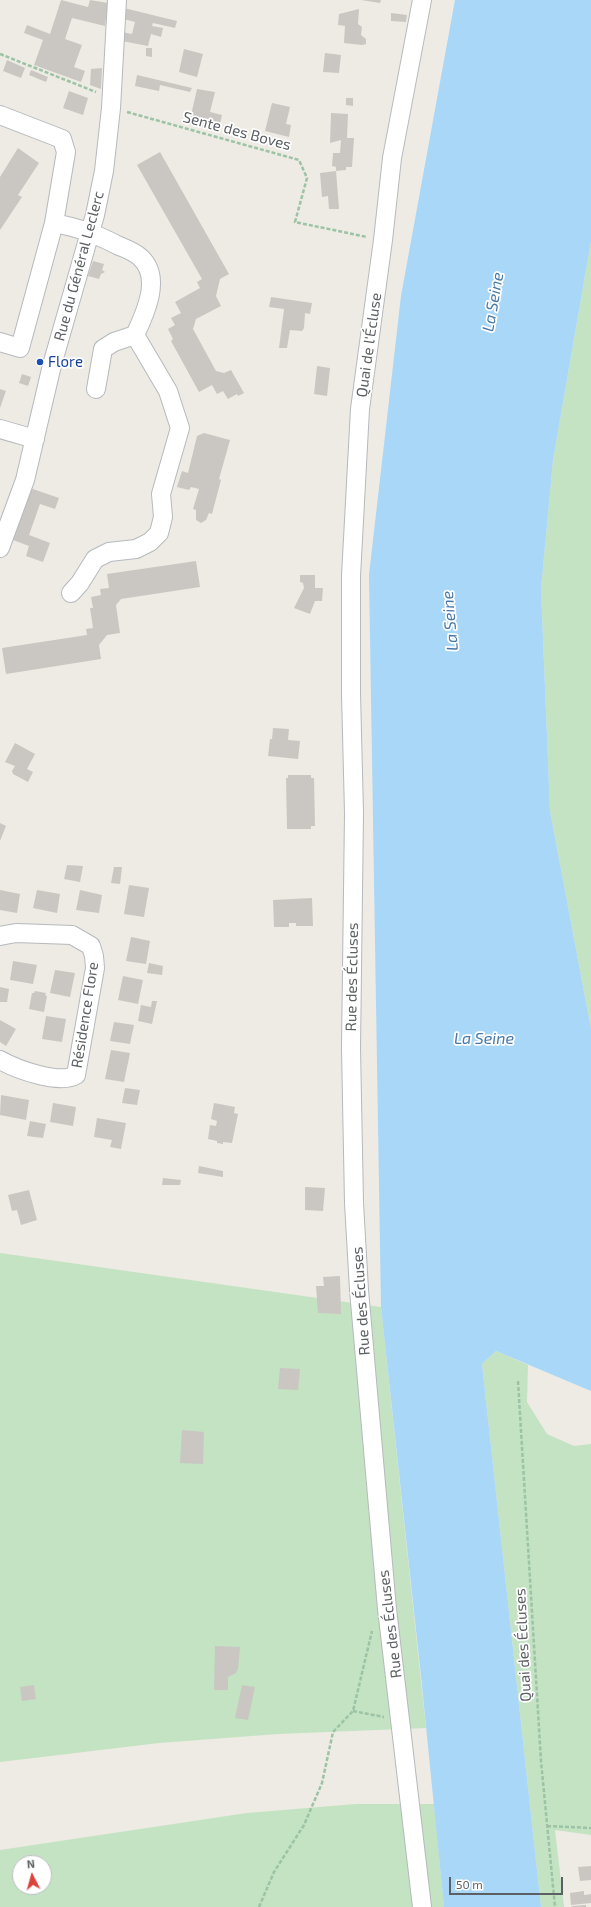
<!DOCTYPE html>
<meta charset="utf-8">
<style>
body{margin:0}
#map{position:relative;width:591px;height:1907px;overflow:hidden;background:#edebe3;font-family:"Exo 2",sans-serif}
canvas{display:block}
.north{position:absolute;left:12px;top:1855px;width:40px;height:40px;box-sizing:border-box;background:#fff;border:1px solid #bebfc1;border-radius:50%;rotate:354deg;font-size:11px;font-weight:700;line-height:16px;text-align:center;color:#5c5f63}
.north::after{content:'';display:block;margin:auto;width:14px;height:18px;background:#db443b;clip-path:polygon(50% 0,100% 100%,50% 72%,0 100%)}
.scale{position:absolute;left:449px;top:1877px;width:114px;height:18px;box-sizing:border-box;border:2px solid #5c5f63;border-top:0;padding-left:5px;font-size:12px;line-height:14px;white-space:nowrap;color:#5c5f63;-webkit-text-stroke:3px #fff;paint-order:stroke}
</style>
<div id="map">
<canvas width="591" height="1907"></canvas>
<div class="north">N</div>
<div class="scale">50 m</div>
</div>
<script>
const g = document.querySelector('canvas').getContext('2d');
g.lineJoin = 'round';
function paint(path, color) { g.fillStyle = color; g.fill(path, 'evenodd'); }
function stroke(path, color, width, dash) { g.strokeStyle = color; g.lineWidth = width; g.lineCap = dash ? 'butt' : 'round'; g.setLineDash(dash || []); g.stroke(path); }
function label(font, color, halo, rows, align = 'center') {
  g.font = font + ' "Exo 2",sans-serif'; g.lineWidth = 3.5; g.setLineDash([]); g.textBaseline = 'middle'; g.strokeStyle = halo; g.fillStyle = color; for (const [text, x, y, turn = 0] of rows) {
    g.save(); g.translate(x, y); g.rotate((+turn || 0) * Math.PI / 180); g.textAlign = isNaN(turn) ? turn : align; if (halo) g.strokeText(text, 0, 0); g.fillText(text, 0, 0); g.restore();
  }
}
const green = new Path2D(`
 M591,241V1029L550,811L541,589L553,460Z
 M0,1253L381,1307L426,1728L278,1734L159,1743L0,1762Z
 M496,1351L528,1365L527,1402L547,1434L574,1446L591,1444V1835L555,1830L564,1907H541L482,1364Z
 M356,1804H434L444,1907H0V1850L247,1813ZM20,1863H44V1887H20Z`);
const water = new Path2D(`
 M455,0H591V241L553,460L541,589L550,811L591,1029V1391L496,1351L482,1364L541,1907H444L421,1676L381,1307L369,575L401,296Z`);
const building = new Path2D(`
 M61,0L88,7L90,0L108,3L105,26L72,18L65,39L82,45L74,67L85,71L81,82L34,65L43,40L24,33L27,25L50,34Z
 M361,0H381L380,3Z
 M124,8L177,21L175,28L153,23L152,26L163,28L161,37L151,34L148,46L122,41V32L132,34L135,22L124,19Z
 M359,9L358,24L362,27L361,35L366,39V44L362,45L344,43L345,26L338,25L339,14Z
 M391,13L407,15L406,22L391,21Z
 M146,48H152V57L146,56Z
 M184,49L203,54L197,77L179,72Z
 M325,53L341,55L339,73L323,72Z
 M7,60L25,68L21,78L3,71Z
 M102,68L101,89L90,85L91,69Z
 M31,70L48,77L46,82L29,75Z
 M137,75L192,88L190,92L160,85L159,91L135,86Z
 M197,89L215,92L210,112L222,115L218,132L189,124Z
 M69,91L88,98L83,115L63,108Z
 M346,98H353V106L346,105Z
 M272,103L290,107L286,124L291,125L289,137L265,131Z
 M331,113L348,114L347,138H354L352,167H346V170L336,171V167L332,166L333,153H340L341,140L330,143Z
 M18,148L39,163L18,195L22,197L0,230V177Z
 M160,152L229,274L220,279L216,296L221,306L196,319L193,329L216,371L224,373L231,370L244,393L238,396L237,394L228,399L223,391L217,394L212,385L199,392L171,341L173,339L168,329L175,325L171,318L181,313L175,302L200,288L197,282L202,279L137,165Z
 M336,171L339,209H329L328,196L322,197L320,173Z
 M93,261L104,264L102,270L105,272L101,274L99,279L88,276Z
 M271,297L312,303L310,314L305,313L304,328L302,331L290,330L287,348H279L284,309L269,307Z
 M317,366L330,368L327,396L314,394Z
 M22,374L31,377L28,386L19,383Z
 M0,389L6,391L0,408Z
 M204,433L230,440L219,479L221,480L212,514L209,513L206,520L201,523L196,520V510L193,509L199,489L191,487L189,490L177,487L182,471L188,473L189,469L197,436Z
 M30,488L59,498L55,509L40,504L29,535L50,543L43,562L26,556L29,546L13,540Z
 M196,561L200,587L121,599L116,605L120,633L107,635L99,645L101,659L6,674L2,648L87,635L86,629L93,628L90,608H93L91,597L101,595L100,589L109,588L107,574Z
 M300,575H315V588H323L322,601H315L310,614L294,608L304,588L303,583L300,582Z
 M273,728L289,729L288,740L300,741L298,759L268,756L270,739H272Z
 M15,743L35,754L27,769L33,772L28,782L13,774L12,771L15,766L5,762Z
 M288,775H311V778H314L315,826H311V829H287L286,778H288Z
 M0,823L6,826L0,841Z
 M67,865L83,866L80,882L64,879Z
 M114,867H122L120,884L111,883Z
 M129,885L149,888L144,917L124,914Z
 M0,890L20,894L17,913L0,910Z
 M37,890L60,894L57,913L33,908Z
 M80,890L102,895L99,913L76,910Z
 M312,898L313,926H296V923H289V927H274L273,900Z
 M131,937L150,941L146,964L126,961Z
 M13,961L37,965L33,984L10,980Z
 M149,963L163,966L162,975L147,973Z
 M55,970L75,973L70,997L50,993Z
 M123,976L143,980L138,1004L118,1000Z
 M0,987L9,989L7,1002H0Z
 M35,991L46,993L45,995L47,996L44,1012L29,1009L32,993H34Z
 M152,1001H157L152,1024L138,1021L141,1005L151,1007Z
 M46,1016L66,1019L62,1042L42,1039Z
 M0,1020L16,1029L6,1046L0,1042Z
 M114,1022L134,1025L130,1044L110,1041Z
 M111,1050L130,1053L124,1082L105,1079Z
 M125,1088L140,1090L137,1105L122,1103Z
 M1,1095L29,1100L26,1120L0,1115Z
 M53,1103L76,1107L73,1126L50,1122Z
 M214,1103L235,1107L234,1113L238,1114L232,1143L223,1142V1144L217,1143V1141L208,1139L210,1125L216,1126L217,1121L211,1119Z
 M97,1118L126,1123L121,1149L110,1147L112,1140L94,1137Z
 M30,1121L46,1124L43,1138L27,1136Z
 M199,1166L223,1171V1177L198,1173Z
 M163,1178L181,1180L180,1185H162Z
 M305,1187L325,1188L323,1211L305,1210Z
 M29,1190L37,1220L21,1225L17,1210L12,1211L8,1195Z
 M340,1276L341,1314L318,1313L316,1286H324L323,1277Z
 M280,1368L300,1369L298,1390L278,1389Z
 M182,1430L204,1432L203,1464L180,1463Z
 M215,1646L240,1647L238,1669L236,1673L228,1677V1690H214Z
 M34,1685L36,1699L22,1701L20,1687Z
 M242,1685L255,1687L248,1720L235,1718Z
 M591,1866V1880L580,1881L578,1867Z
 M584,1891V1895L591,1894V1903L571,1905L570,1893Z
 M586,1905V1907H572V1906Z`);
const path = new Path2D(`
 M0,54L96,92
 M127,112L299,160L307,178L295,222L367,237
 M518,1381L541,1761L555,1907
 M353,1711L384,1717
 M547,1826L591,1828
 M259,1907L274,1872L304,1825L322,1783L333,1732L353,1711L372,1631`);
const minor = new Path2D(`
 M0,115L62,139L66,152L54,223
 M0,342L20,348L54,223C79,228 94,233 117,245C126,249 134,251 141,258C162,278 145,314 135,335L114,342L103,349L96,389
 M0,429L35,439
 M0,548L25,480L52,365L95,215L104,171L111,108L117,0
 M71,593L80,583L95,559L109,552L136,549L150,542L159,533L163,517L161,494L180,428L168,391L135,335
 M0,936L16,933L72,935L91,946L94,956L95,968L76,1075C59,1085 16,1069 0,1060
 M422,1907L387,1609L359,1290L354,1203L351,1048L354,813L351,693V576L360,409L383,240L392,158L422,0`);
const markers = [
 [40,362,4,"#1a4fb4"]
];
const streetNames = [
 ["Sente des Boves",237,131,15],
 ["Rue du Général Leclerc",79,266,-75],
 ["Quai de l'Écluse",369,345,-82],
 ["Rue des Écluses",352,977,-89],
 ["Résidence Flore",85,1015,-81],
 ["Rue des Écluses",361,1301,-94],
 ["Rue des Écluses",390,1624,-97],
 ["Quai des Écluses",523,1645,-93]
];
const transitNames = [
 ["Flore",48,362]
];
const waterNames = [
 ["La Seine",493,302,-80],
 ["La Seine",450,621,-95],
 ["La Seine",484,1039]
];
paint(green, '#c3e3c2');
paint(water, '#a8d7f8');
paint(building, '#cac7c2');
stroke(minor, '#b6b9bd', 20);
stroke(path, '#9cc3a6', 2.5, [4, 2]);
stroke(minor, '#fff', 18);
for (const [x, y, r, color] of markers) { const dot = new Path2D(); dot.arc(x, y, r, 0, 2 * Math.PI); g.fillStyle = color; g.fill(dot); stroke(dot, '#fff', 1.5); }
label('15px', '#5c5f63', '#fff', streetNames);
label('15px', '#164399', '#fff', transitNames, 'left');
label('italic 16px', '#4779a8', '#fff', waterNames);
</script>
